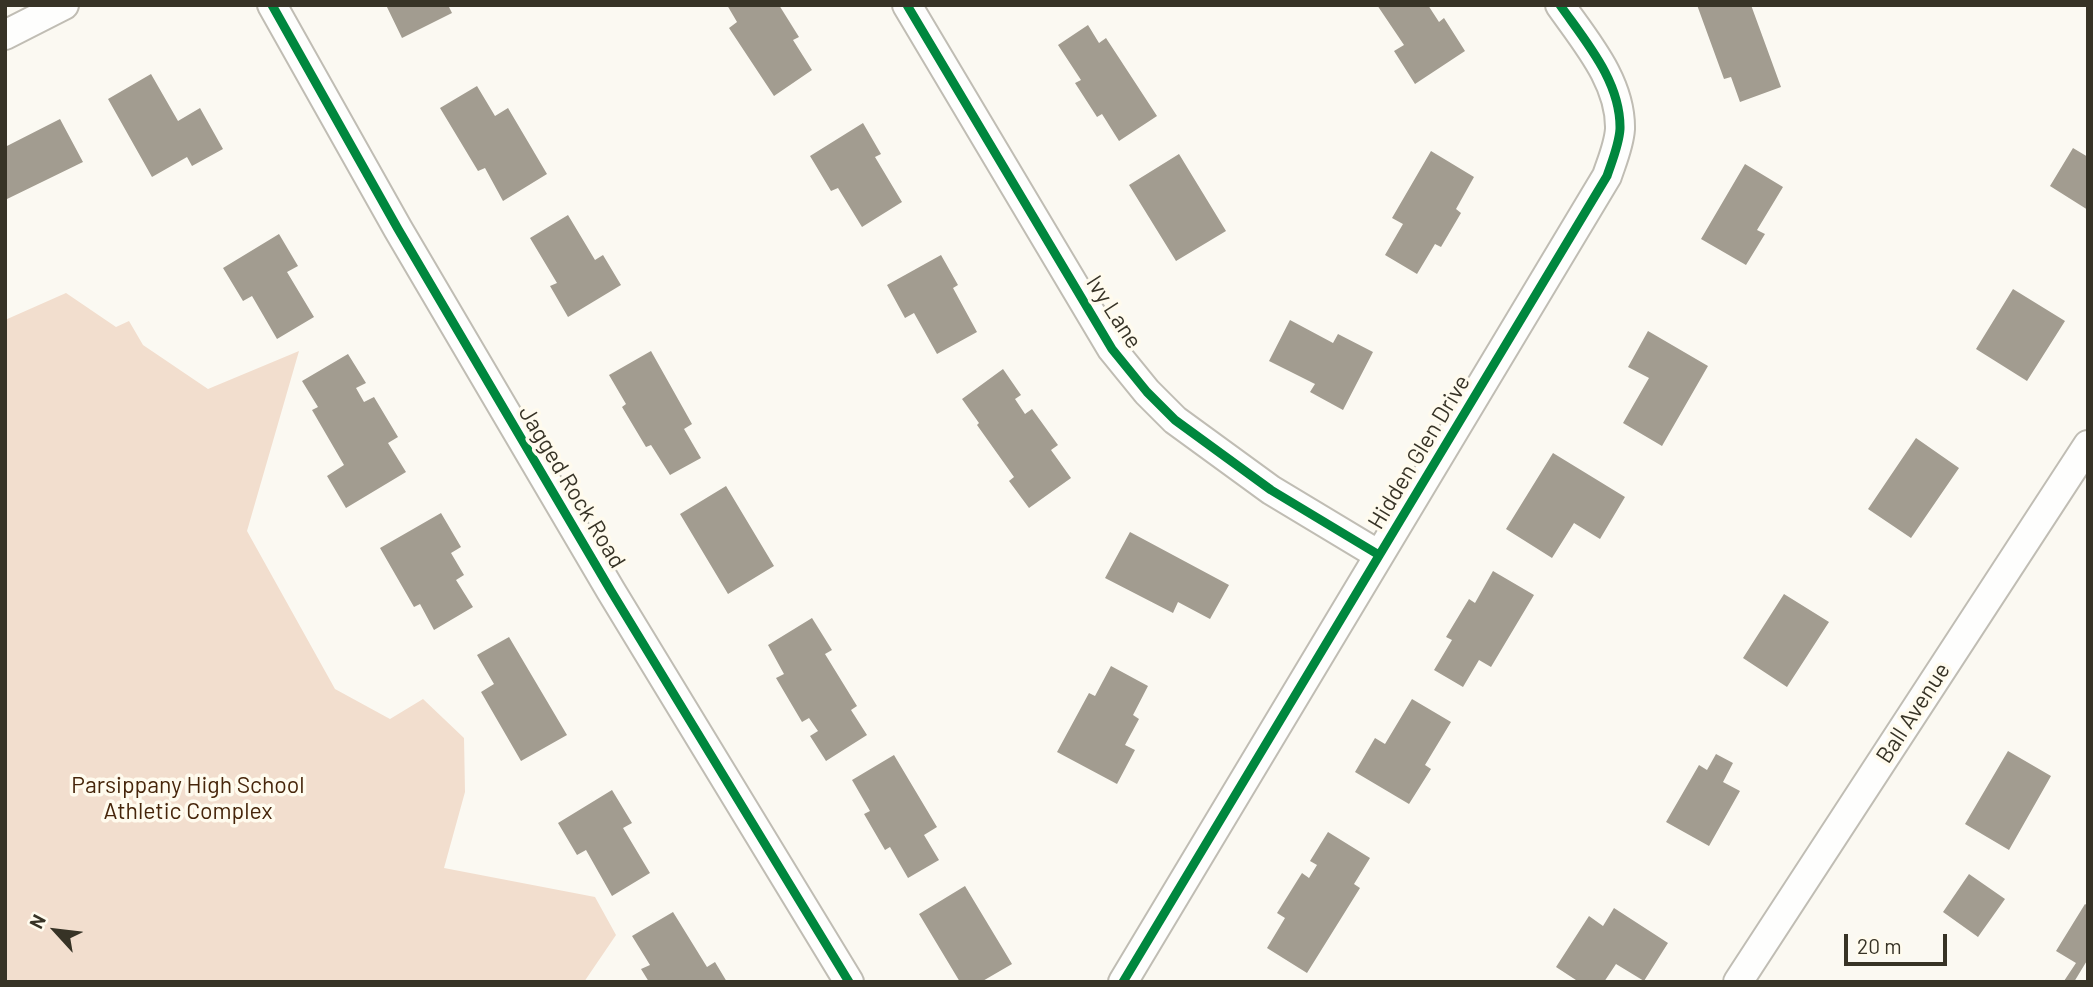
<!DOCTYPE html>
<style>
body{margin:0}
#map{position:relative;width:2093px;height:987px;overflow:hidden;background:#fbf9f2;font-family:Barlow,sans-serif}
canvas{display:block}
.frame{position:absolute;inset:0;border:7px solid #373326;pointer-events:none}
.north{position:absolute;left:21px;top:896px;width:70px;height:70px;-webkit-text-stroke:5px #fffbee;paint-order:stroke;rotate:297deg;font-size:19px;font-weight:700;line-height:28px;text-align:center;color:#373326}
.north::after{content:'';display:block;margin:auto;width:24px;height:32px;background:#373326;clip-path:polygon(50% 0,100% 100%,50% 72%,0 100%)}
.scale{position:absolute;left:1844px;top:934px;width:103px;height:32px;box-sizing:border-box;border:4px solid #373326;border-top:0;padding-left:9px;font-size:21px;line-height:24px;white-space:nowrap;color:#373326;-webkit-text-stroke:5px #fffbee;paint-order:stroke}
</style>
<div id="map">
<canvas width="2093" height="987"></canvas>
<div class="frame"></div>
<div class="north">N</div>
<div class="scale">20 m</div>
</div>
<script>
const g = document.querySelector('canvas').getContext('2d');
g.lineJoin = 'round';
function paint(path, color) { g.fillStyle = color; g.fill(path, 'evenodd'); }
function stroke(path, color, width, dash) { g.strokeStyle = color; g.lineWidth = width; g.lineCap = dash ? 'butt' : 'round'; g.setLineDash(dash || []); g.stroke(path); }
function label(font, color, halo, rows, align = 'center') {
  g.font = font + ' Barlow,sans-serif'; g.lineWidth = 7; g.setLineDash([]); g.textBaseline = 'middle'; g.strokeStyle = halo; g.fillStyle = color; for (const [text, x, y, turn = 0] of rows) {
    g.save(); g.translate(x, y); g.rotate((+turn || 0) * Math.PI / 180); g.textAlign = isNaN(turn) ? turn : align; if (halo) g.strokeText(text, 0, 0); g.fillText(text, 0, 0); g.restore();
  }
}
const green = new Path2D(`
 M66,293L116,327L129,321L143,345L208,389L299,351L247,531L335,689L390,719L423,699L464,738L465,792L444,868L595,897L616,935L584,982H5V320Z`);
const building = new Path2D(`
 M386,5H448L452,13L402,38Z
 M727,5H779L799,37L793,40L812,70L774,96L729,28L737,22Z
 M1377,5H1428L1439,22L1444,18L1465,51L1415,84L1394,51L1404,45Z
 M1697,5H1751L1781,87L1740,102L1731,77L1724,79Z
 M1088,25L1099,43L1106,38L1157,116L1119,141L1102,114L1097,117L1075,83L1081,80L1058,45Z
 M151,74L178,121L200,108L223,149L192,166L187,157L152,177L108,99Z
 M477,86L495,116L508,108L547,174L503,201L485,168L478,171L440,108Z
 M60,119L83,162L5,200V147Z
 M863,123L881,154L875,157L902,202L862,227L838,188L831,191L810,156Z
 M2073,148L2088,157V210L2050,186Z
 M1431,151L1474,177L1456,209L1461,213L1441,247L1435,244L1417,274L1385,255L1403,224L1392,218Z
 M1179,154L1226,231L1176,261L1129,185Z
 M1745,164L1783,187L1757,230L1765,234L1746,265L1701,239Z
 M568,215L595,260L603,255L621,285L568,317L550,286L557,283L530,238Z
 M279,234L298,266L287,272L314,317L277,339L252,296L243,301L223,268Z
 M941,255L958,285L953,288L977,332L937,354L914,313L905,318L887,285Z
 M2013,289L2065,321L2027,381L1976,349Z
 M1290,320L1333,343L1338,334L1373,352L1343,410L1310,392L1315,384L1269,361Z
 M1648,331L1708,366L1662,446L1623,423L1649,378L1628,367Z
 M651,351L692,424L684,429L701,458L670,475L651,445L646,447L622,407L626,404L609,375Z
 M348,354L366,383L356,388L364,402L374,397L398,437L388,443L406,472L346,508L327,476L344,465L312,410L318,407L302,381Z
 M1003,369L1021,395L1015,399L1025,414L1032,409L1058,445L1051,450L1071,478L1029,508L1009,481L1014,477L977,425L979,423L962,399Z
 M1916,438L1959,468L1911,538L1868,509Z
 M1553,453L1625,497L1600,539L1574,523L1552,558L1506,529Z
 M726,486L774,566L728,594L680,514Z
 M441,513L461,547L451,553L464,575L456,580L473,607L434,630L420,604L414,607L380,548Z
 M1130,532L1229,585L1210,619L1178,602L1173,613L1105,578Z
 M1493,571L1534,595L1491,667L1479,660L1463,687L1434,670L1452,640L1446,637L1469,599L1475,603Z
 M1784,594L1829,622L1787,687L1743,658Z
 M812,618L832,650L825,654L857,706L851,710L867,735L826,761L810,736L818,731L809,718L802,722L776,678L784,674L768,645Z
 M509,637L567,735L521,761L481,692L494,684L477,655Z
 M1111,666L1148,686L1133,715L1139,719L1125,745L1135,750L1117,784L1057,752L1089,693L1095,696Z
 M1412,699L1451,722L1425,765L1431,769L1409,804L1355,772L1375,738L1385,744Z
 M2008,751L2051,776L2009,850L1965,824Z
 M1716,754L1733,763L1723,782L1740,791L1709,846L1666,822L1699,765L1707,770Z
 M894,755L937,827L924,835L939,860L908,878L890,847L885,850L864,814L870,811L852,780Z
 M612,790L632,823L623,828L650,873L612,896L586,850L577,855L558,823Z
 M1328,832L1370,858L1354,884L1360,888L1307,973L1267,948L1285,918L1277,913L1302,873L1309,878L1317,865L1310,861Z
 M1969,874L2005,899L1978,937L1943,912Z
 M965,886L1012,964L981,982H960L919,914Z
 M2085,904L2088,906V959L2074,982H2066L2064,981L2076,963L2056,951Z
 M1614,908L1668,943L1644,981L1616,964L1604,982H1579L1556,967L1589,916L1603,926Z
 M673,912L707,967L715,962L727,982H649L641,969L650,965L632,936Z`);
const street = new Path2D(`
 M272,5L398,229L611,591L849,982
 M907,5L1112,349L1147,392L1175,420L1271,490L1379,555
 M5,35L64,5
 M1123,982L1607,176C1612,161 1619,145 1620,129C1621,82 1586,42 1560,5
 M1738,982L2088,445`);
const cycleway = new Path2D(`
 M272,5L398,229L611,591L849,982
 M907,5L1112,349L1147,392L1175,420L1271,490L1379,555
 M1123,982L1607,176C1612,161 1619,145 1620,129C1621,82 1586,42 1560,5`);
const streetNames = [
 ["Ivy Lane",1114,312,57],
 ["Hidden Glen Drive",1419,452,-59],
 ["Jagged Rock Road",572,487,59],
 ["Ball Avenue",1913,713,-57]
];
const parkNames = [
 ["Parsippany High School",188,785],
 ["Athletic Complex",188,811]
];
paint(green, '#f2dece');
paint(building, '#a29c90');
stroke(street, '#c0bdb4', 32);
stroke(street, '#fefefd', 28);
stroke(cycleway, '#00873e', 9);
label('23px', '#373326', '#fffbee', streetNames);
label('23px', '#46250a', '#fffbee', parkNames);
</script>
